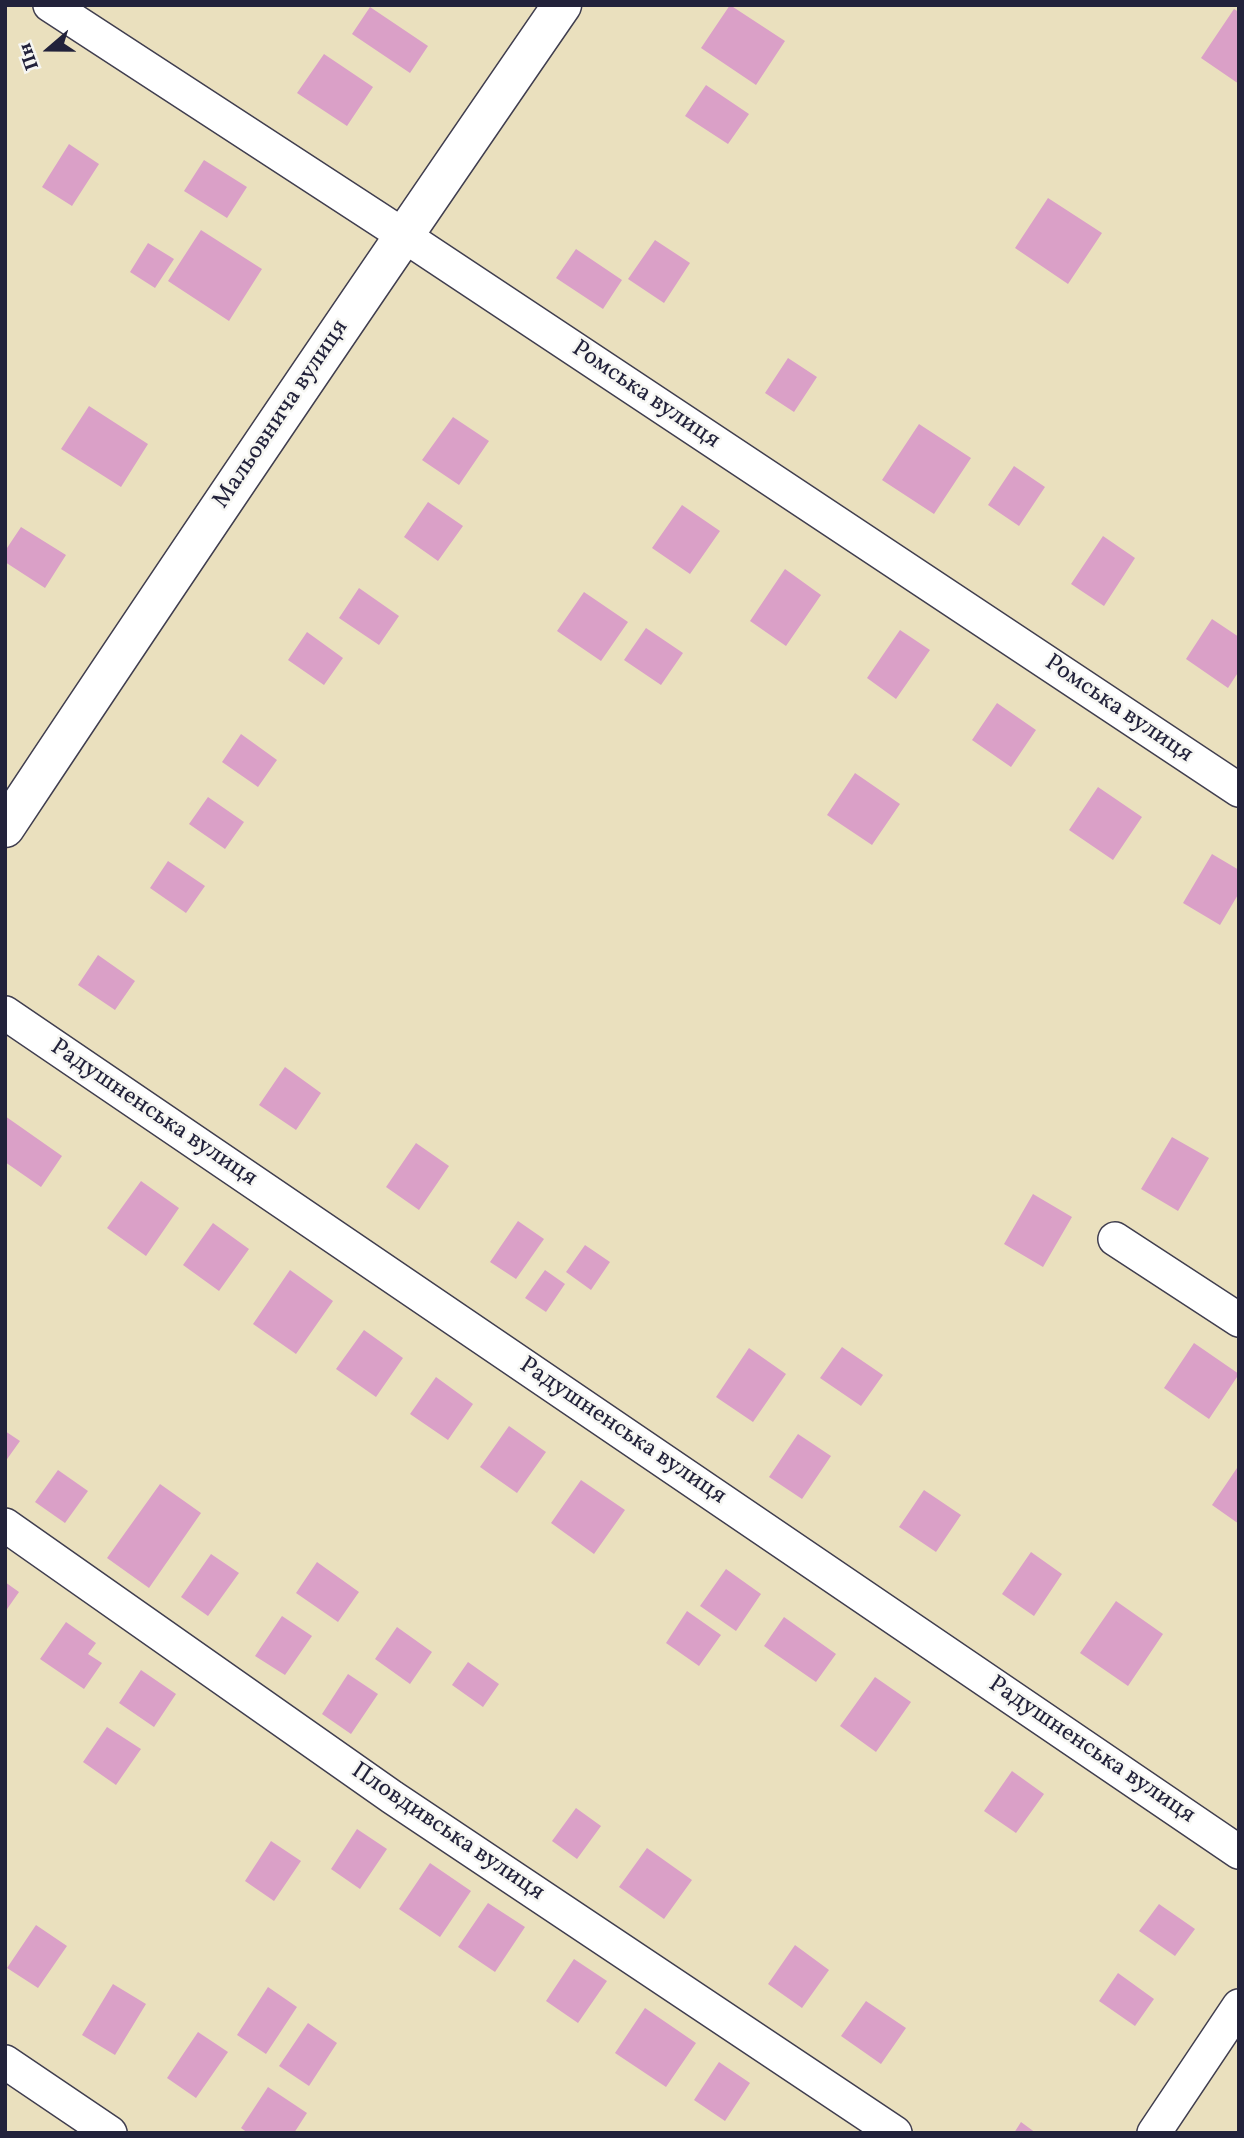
<!DOCTYPE html>
<meta charset="utf-8">
<style>
body{margin:0}
#map{position:relative;width:1244px;height:2138px;overflow:hidden;background:#eae0be;font-family:Vollkorn,serif}
canvas{display:block}
.frame{position:absolute;inset:0;border:7px solid #22223b;pointer-events:none}
.north{position:absolute;left:14px;top:14px;width:70px;height:70px;-webkit-text-stroke:5px #f6f6f2;paint-order:stroke;rotate:250deg;font-size:19px;font-weight:700;line-height:28px;text-align:center;color:#22223b}
.north::after{content:'';display:block;margin:auto;width:24px;height:32px;background:#22223b;clip-path:polygon(50% 0,100% 100%,50% 72%,0 100%)}
</style>
<div id="map">
<canvas width="1244" height="2138"></canvas>
<div class="frame"></div>
<div class="north">Пн</div>
</div>
<script>
const g = document.querySelector('canvas').getContext('2d');
g.lineJoin = 'round';
function paint(path, color) { g.fillStyle = color; g.fill(path, 'evenodd'); }
function stroke(path, color, width, dash) { g.strokeStyle = color; g.lineWidth = width; g.lineCap = dash ? 'butt' : 'round'; g.setLineDash(dash || []); g.stroke(path); }
function label(font, color, halo, rows, align = 'center') {
  g.font = font + ' Vollkorn,serif'; g.lineWidth = 5; g.setLineDash([]); g.textBaseline = 'middle'; g.strokeStyle = halo; g.fillStyle = color; for (const [text, x, y, turn = 0] of rows) {
    g.save(); g.translate(x, y); g.rotate((+turn || 0) * Math.PI / 180); g.textAlign = isNaN(turn) ? turn : align; if (halo) g.strokeText(text, 0, 0); g.fillText(text, 0, 0); g.restore();
  }
}
const building = new Path2D(`
 M730,5L785,41L756,85L701,48Z
 M370,7L428,46L410,73L352,34Z
 M1234,9L1239,12V84L1201,58Z
 M324,54L373,87L347,126L297,93Z
 M706,85L749,114L728,144L685,116Z
 M69,144L99,164L72,206L42,187Z
 M204,160L247,187L227,218L184,191Z
 M1048,198L1102,233L1068,284L1015,248Z
 M201,230L262,269L229,321L168,281Z
 M655,240L690,263L664,303L628,279Z
 M148,243L174,259L155,288L130,272Z
 M576,249L622,280L603,309L556,278Z
 M788,358L817,377L794,412L765,393Z
 M89,406L148,444L121,487L61,449Z
 M453,417L489,441L459,485L422,460Z
 M919,424L971,458L934,514L882,480Z
 M1014,466L1045,487L1019,526L988,505Z
 M428,502L463,526L438,561L404,537Z
 M682,505L720,531L690,574L652,548Z
 M21,527L66,555L45,588L5,562V551Z
 M1103,536L1135,558L1104,606L1071,584Z
 M785,569L821,595L786,646L750,621Z
 M359,588L399,616L379,645L339,618Z
 M584,592L628,622L601,661L557,631Z
 M1212,619L1239,637V671L1228,688L1186,659Z
 M646,628L683,653L661,685L624,660Z
 M900,630L930,650L896,699L867,678Z
 M307,632L343,658L324,685L288,660Z
 M997,703L1036,730L1011,767L972,740Z
 M241,734L277,760L258,787L222,762Z
 M855,773L900,804L872,845L827,815Z
 M1098,787L1142,817L1113,860L1069,830Z
 M208,797L244,822L225,849L189,824Z
 M1212,854L1239,870V893L1220,925L1183,903Z
 M168,861L205,886L186,913L150,888Z
 M98,955L135,981L115,1010L78,985Z
 M285,1067L321,1093L296,1130L259,1105Z
 M5,1116L62,1156L41,1187L5,1162Z
 M1172,1137L1209,1158L1178,1211L1141,1189Z
 M416,1143L449,1166L419,1210L386,1187Z
 M141,1181L179,1208L146,1256L107,1228Z
 M1033,1194L1072,1217L1043,1267L1004,1244Z
 M518,1221L544,1239L516,1279L490,1262Z
 M213,1223L249,1249L219,1291L183,1265Z
 M585,1245L610,1262L591,1290L566,1272Z
 M290,1270L333,1301L296,1354L253,1324Z
 M545,1270L565,1284L546,1312L525,1298Z
 M364,1330L403,1358L376,1397L336,1369Z
 M1194,1343L1239,1374L1209,1419L1164,1388Z
 M842,1347L883,1375L861,1406L820,1378Z
 M749,1348L786,1374L753,1422L716,1397Z
 M436,1377L473,1404L448,1440L410,1414Z
 M509,1426L546,1452L517,1493L480,1467Z
 M5,1431L20,1441L5,1462Z
 M798,1434L831,1456L802,1499L769,1477Z
 M1237,1468L1239,1470V1524L1212,1505Z
 M58,1470L88,1491L65,1523L35,1502Z
 M581,1480L625,1510L594,1554L551,1523Z
 M160,1484L201,1513L149,1588L107,1558Z
 M924,1490L961,1515L936,1552L899,1527Z
 M1031,1552L1062,1574L1034,1616L1002,1594Z
 M211,1554L239,1573L208,1616L181,1597Z
 M317,1562L359,1592L338,1622L296,1593Z
 M726,1569L761,1594L736,1631L700,1606Z
 M5,1582L19,1592L5,1612Z
 M1116,1601L1163,1634L1128,1686L1080,1653Z
 M687,1611L721,1635L699,1666L666,1643Z
 M282,1616L312,1636L285,1675L255,1656Z
 M784,1617L836,1654L816,1682L764,1646Z
 M66,1622L96,1643L88,1654L102,1663L84,1689L40,1659Z
 M397,1627L432,1652L410,1684L375,1659Z
 M468,1662L499,1684L483,1707L452,1685Z
 M141,1670L176,1694L154,1727L119,1703Z
 M348,1674L378,1694L351,1734L322,1714Z
 M875,1677L911,1702L876,1752L840,1726Z
 M107,1727L141,1749L116,1785L83,1762Z
 M1012,1771L1044,1794L1016,1833L984,1811Z
 M576,1808L601,1826L577,1859L552,1841Z
 M357,1829L387,1849L360,1889L331,1869Z
 M271,1841L301,1861L274,1901L245,1881Z
 M647,1848L692,1880L664,1919L619,1887Z
 M430,1863L471,1891L440,1937L399,1909Z
 M488,1903L525,1927L495,1972L458,1947Z
 M1159,1904L1195,1929L1175,1956L1139,1931Z
 M36,1925L67,1946L38,1988L7,1968Z
 M795,1945L829,1970L802,2008L768,1984Z
 M574,1959L607,1981L578,2023L546,2001Z
 M1118,1973L1154,1999L1135,2026L1099,2001Z
 M113,1984L146,2004L115,2055L82,2035Z
 M268,1987L297,2007L266,2054L237,2035Z
 M866,2001L906,2028L881,2064L841,2036Z
 M645,2008L696,2043L666,2087L615,2053Z
 M308,2023L337,2043L309,2086L279,2066Z
 M198,2032L228,2052L196,2098L167,2078Z
 M719,2062L750,2083L725,2121L694,2100Z
 M268,2087L307,2113L294,2133H248L241,2128Z
 M1021,2122L1036,2133H1014Z`);
const minor = new Path2D(`
 M50,5L403,235L1239,790
 M5,1013L1239,1852
 M1115,1239L1239,1320
 M5,1525L392,1797L895,2133
 M5,2062L110,2133
 M1154,2133L1239,2006`);
const tertiary = new Path2D(`
 M5,828C188,552 374,278 562,5`);
const streetNames = [
 ["Ромська вулиця",645,396,34],
 ["Мальовнича вулиця",282,415,-56],
 ["Ромська вулиця",1118,710,34],
 ["Радушненська вулиця",153,1114,34],
 ["Радушненська вулиця",622,1432,34],
 ["Радушненська вулиця",1091,1751,34],
 ["Пловдивська вулиця",447,1833,34]
];
paint(building, '#daa0c7');
stroke(minor, '#403e4f', 36);
stroke(tertiary, '#403e4f', 41);
stroke(minor, '#fff', 33);
stroke(tertiary, '#fff', 38);
label('24px', '#22223b', '#f6f6f2', streetNames);
</script>
